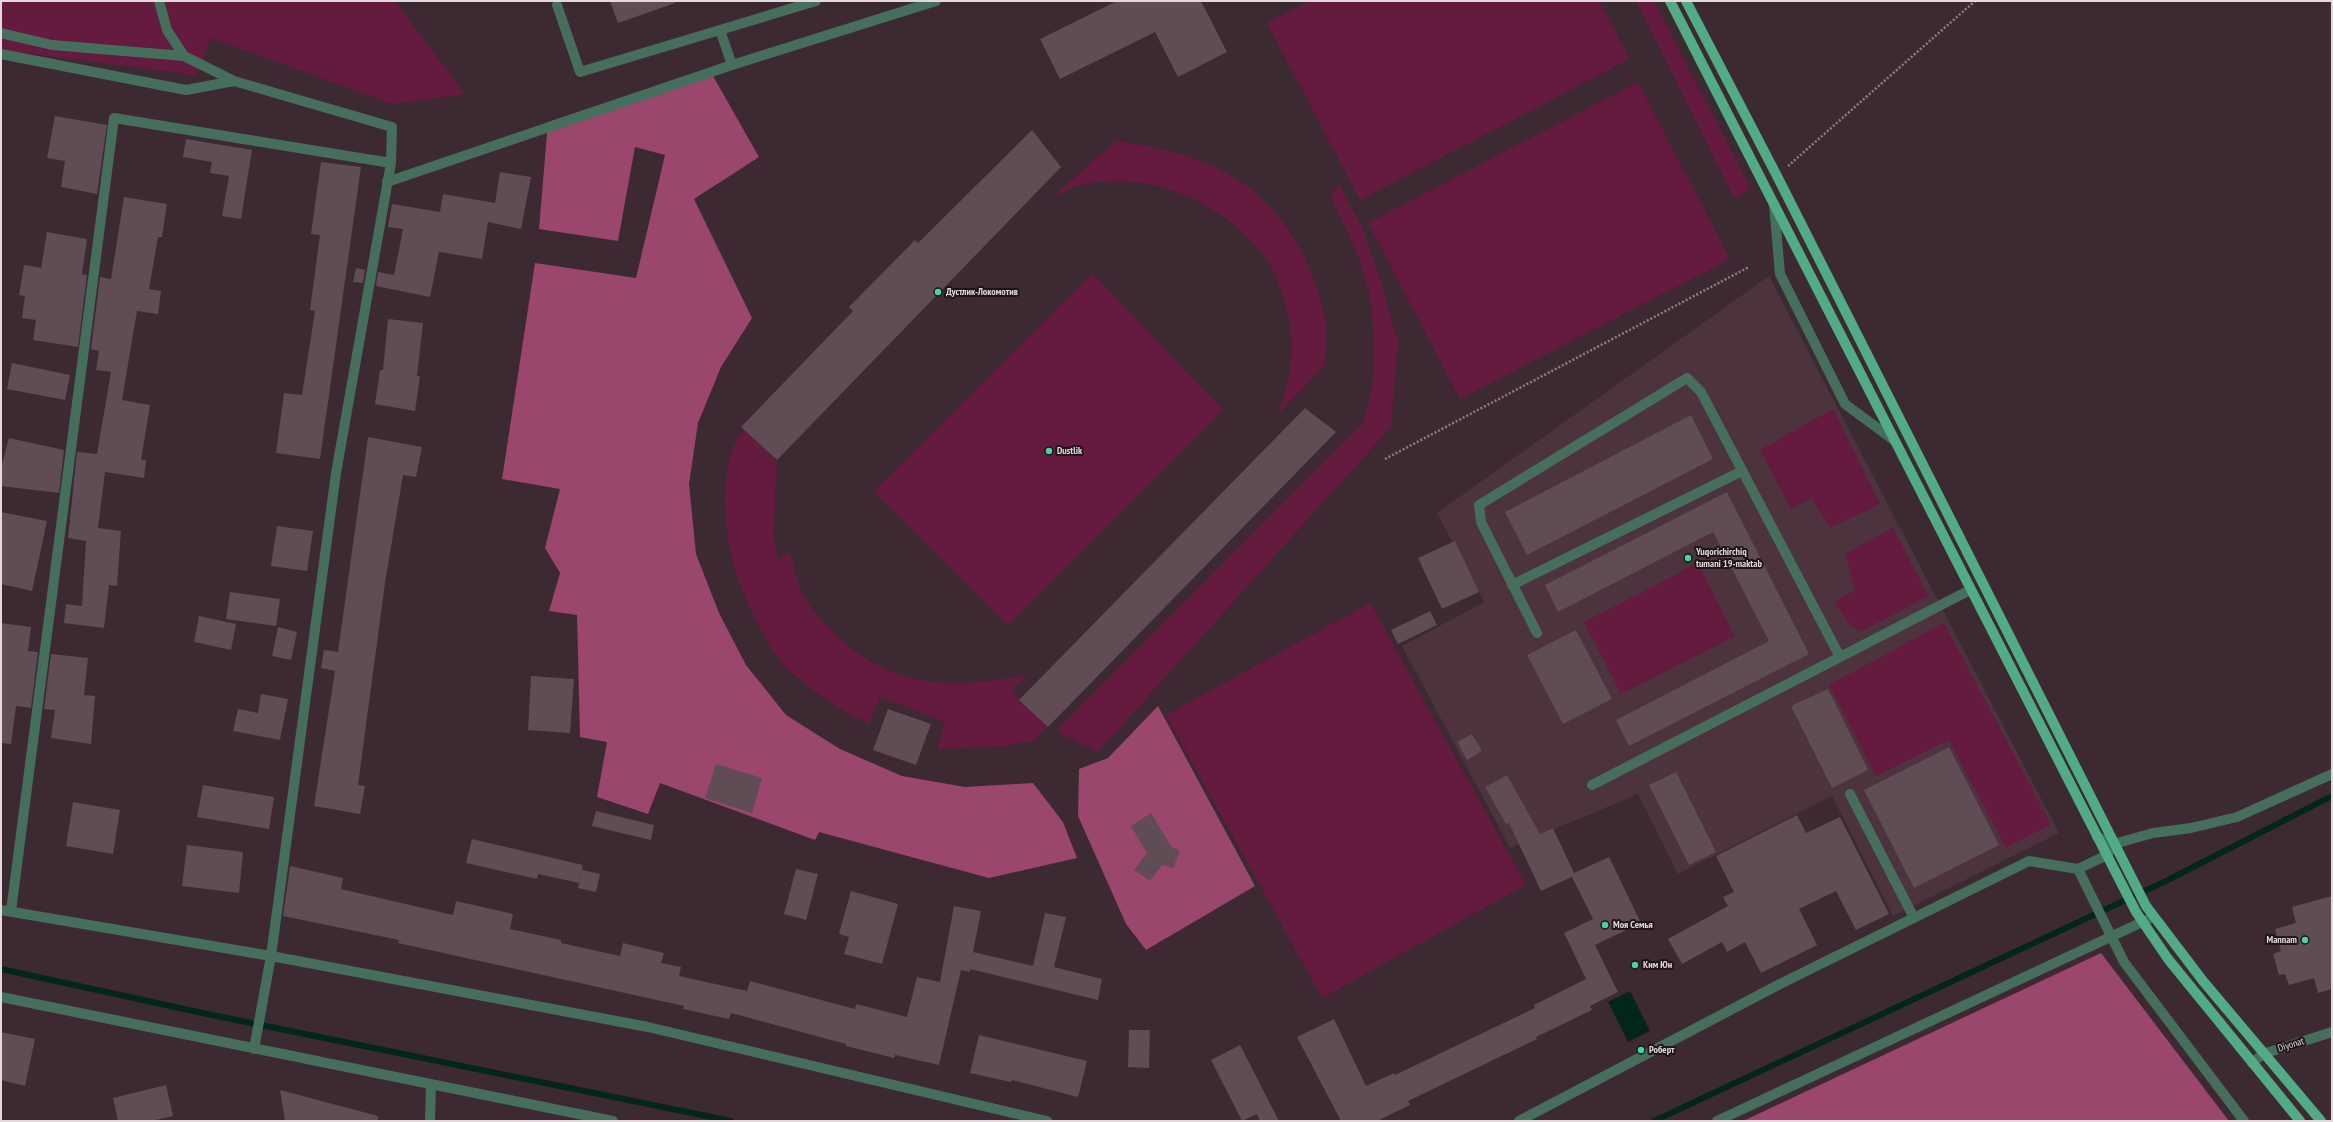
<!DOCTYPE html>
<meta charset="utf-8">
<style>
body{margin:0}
#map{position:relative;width:2333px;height:1122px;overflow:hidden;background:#3c2931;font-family:"PT Sans Narrow",sans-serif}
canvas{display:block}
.frame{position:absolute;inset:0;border:2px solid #e5d8dd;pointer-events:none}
</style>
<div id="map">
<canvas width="2333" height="1122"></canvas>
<div class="frame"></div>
</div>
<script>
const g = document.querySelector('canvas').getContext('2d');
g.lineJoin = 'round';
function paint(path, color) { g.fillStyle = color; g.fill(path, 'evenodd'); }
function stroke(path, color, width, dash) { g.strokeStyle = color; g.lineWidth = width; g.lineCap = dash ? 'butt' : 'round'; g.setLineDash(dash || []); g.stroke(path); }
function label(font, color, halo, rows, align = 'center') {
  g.font = font + ' "PT Sans Narrow",sans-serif'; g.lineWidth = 4; g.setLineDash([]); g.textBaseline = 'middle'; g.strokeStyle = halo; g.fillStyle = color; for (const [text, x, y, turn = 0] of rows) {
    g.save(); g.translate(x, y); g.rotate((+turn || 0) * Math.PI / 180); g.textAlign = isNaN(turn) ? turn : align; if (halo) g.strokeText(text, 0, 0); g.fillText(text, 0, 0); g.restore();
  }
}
const built = new Path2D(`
 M1769,276L2059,833L1893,916L1832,796L1678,874L1638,794L1510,848L1402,646L1484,602L1437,513Z`);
const green = new Path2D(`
 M1,1H395L465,94L392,104L211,38L196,75L1,50Z
 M1310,1H1599L1630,59L1360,200L1267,23Z
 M1636,1H1654L1751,189L1734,198Z
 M1638,82L1730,259L1460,399L1368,223Z
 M1116,141C1202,153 1268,178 1306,261C1315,281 1324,303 1326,325C1327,338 1325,352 1325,364L1278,415C1286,390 1294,362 1291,335C1288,305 1277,269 1256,246C1214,199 1145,169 1082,185C1071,187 1061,194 1051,198Z
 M1339,185L1362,227L1379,275L1398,342L1391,427L1098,752L1056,731L1362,424C1375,389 1376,356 1372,319C1371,310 1371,300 1369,292C1361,258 1345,227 1330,196Z
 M1093,274L1223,410L1008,625L874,492Z
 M1833,409L1880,504L1830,528L1811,498L1791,509L1760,450Z
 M744,429L777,462L773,532L778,560L790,551C793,563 796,577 800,588C808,606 823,623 837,636C894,690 957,690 1029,674L1011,691L1048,727L1032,741L1000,747L937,749L945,722L880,697L869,724C834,707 800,685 775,654C769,647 765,636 760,628C732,577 716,514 730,456C732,447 739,437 744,429Z
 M1893,528L1928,596L1862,631L1850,626L1834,602L1855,589L1845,554Z
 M1698,563L1735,636L1621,694L1584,622Z
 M1370,603L1526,885L1322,998L1166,715Z
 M1944,623L2051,824L2006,848L1949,740L1876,776L1829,685Z`);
const forest = new Path2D(`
 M709,69L759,157L694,199L752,318L721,367L698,423L689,484L696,554L719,613L746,665L786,715L840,749L902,776L965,787L1033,783L1063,822L1077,858L989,878L819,832L815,840L660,783L648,814L597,797L607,742L580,737L577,615L549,611L560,573L545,548L560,489L502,479L535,263L636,278L665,155L635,147L618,241L539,229L548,122Z
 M1158,706L1255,886L1146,950L1126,924L1078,816L1079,769L1108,758Z
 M2101,953L2229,1121H1743Z`);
const water = new Path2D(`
 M1630,991L1650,1031L1628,1042L1608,1002Z`);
const stream = new Path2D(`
 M1,969L207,1014L731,1121
 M1654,1121L2164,882L2332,796`);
const building = new Path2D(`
 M610,1H675V3L618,23Z
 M1117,1H1201L1227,52L1178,77L1155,32L1060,79L1040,39Z
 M55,116L107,125L97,194L61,187L65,161L47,158Z
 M1032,130L1061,167L777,460L741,427L853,311L849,307L915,240L918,243Z
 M186,139L252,150L241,219L222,216L229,176L210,173L212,162L183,157Z
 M321,162L361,167L320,459L276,453L284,393L302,395L315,311L310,310L320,235L311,234Z
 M500,172L531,177L521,229L488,222L482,259L439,252L430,297L376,286L378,272L394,275L403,229L388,227L392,204L440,212L443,194L495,203Z
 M124,197L167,204L162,237H158L149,289L161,291L158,314L137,311L122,400L150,405L141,460H146L144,478L105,472L98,528L121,531L117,586L109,585L104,628L64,623L66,604L82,606L86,541L68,538L77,452L97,454L111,372L96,370L99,351L91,349L100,277L111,279Z
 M47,232L87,239L82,274L87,275L78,347L33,340L36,320L22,318L25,296L19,295L24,265L41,268Z
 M356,268L365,270L363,283L353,282Z
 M388,319L423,323L417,376H420L415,411L375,404L380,370H383Z
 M12,363L70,375L65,400L7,389Z
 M1305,408L1336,432L1048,727L1019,700Z
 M1691,415L1713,459L1527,555L1505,512Z
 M368,437L422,447L416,477L403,475L385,583L358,785L365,786L360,814L314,806L335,671L321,668L324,650L338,652Z
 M9,438L64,450L59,493L1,486L2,464Z
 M1727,492L1809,654L1629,746L1616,720L1769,641L1713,532L1558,612L1545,585Z
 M1,512L47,521L32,591L1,584Z
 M277,526L313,531L307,571L271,566Z
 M1455,541L1479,592L1442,609L1418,558Z
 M230,592L280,599L276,626L226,619Z
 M1430,611L1437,625L1398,644L1391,630Z
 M199,616L236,624L231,650L194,642Z
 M1,623L31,627L28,651L38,652L31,708L16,706L11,744L1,743Z
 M278,627L297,632L291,660L272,656Z
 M1576,630L1612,699L1563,724L1527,655Z
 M51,654L88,658L84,695L95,696L91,744L51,738L55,710L44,709Z
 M531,676L574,679L570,733L528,730Z
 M1828,689L1868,770L1832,788L1791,706Z
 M261,694L288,699L280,740L233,731L238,709L258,713Z
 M888,709L931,724L916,765L873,750Z
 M1472,734L1482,751L1467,760L1457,742Z
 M1949,747L1999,845L1914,888L1864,790Z
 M716,764L762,778L752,813L705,798Z
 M1676,772L1716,852L1689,865L1649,785Z
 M1507,775L1540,834L1553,828L1574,873L1609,857L1641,923L1595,945L1618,992L1590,1006L1592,1010L1536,1037L1537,1039L1408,1101L1410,1105L1377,1121H1341L1297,1037L1334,1019L1366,1086L1394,1073L1395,1075L1535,1008L1534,1005L1586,979L1564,933L1593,919L1572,877L1541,891L1509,823L1506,824L1485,787Z
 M203,785L274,797L269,829L197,817Z
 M73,802L120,810L113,854L66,846Z
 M596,811L654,825L651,840L592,826Z
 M1151,813L1171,846L1180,851L1173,868L1162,865L1150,881L1134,870L1147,853L1131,826Z
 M1797,815L1806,833L1840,817L1889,914L1856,930L1836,891L1799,909L1817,945L1761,973L1745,942L1727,952L1722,942L1682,964L1668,939L1728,906L1723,897L1734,892L1716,856Z
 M472,839L583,865L579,883L538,874L537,879L466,863Z
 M187,845L243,852L239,893L182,886Z
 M290,866L343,878L341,889L453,915L456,901L513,914L510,929L561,940V943L620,956L623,943L664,953L661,963L681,967L679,976L747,991L750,981L855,1009L856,1004L907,1017L917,977L940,982L954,906L981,911L973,952L1033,966L1045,913L1066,917L1054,967L1102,979L1098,1000L970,969V972L961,970L939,1065L895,1055L894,1058L846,1046V1044L731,1013L729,1019L683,1009L684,1006L398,943L399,940L283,916Z
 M796,869L818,874L806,920L784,914Z
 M582,870L600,874L596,892L578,888Z
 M851,891L898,904L882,964L844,954L849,937L839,934Z
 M2332,896V989L2318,993L2314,978L2289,985L2285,974L2279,975L2273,954L2281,951L2275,929L2296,923L2292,907Z
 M1129,1030H1150L1149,1068L1128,1067Z
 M1,1032L35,1039L25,1086L1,1080Z
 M979,1035L1087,1061L1078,1097L1012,1080L1011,1082L970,1073Z
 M1240,1045L1279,1121H1260L1257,1114L1242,1121L1211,1060Z
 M166,1085L173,1116L151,1121H118L113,1098Z
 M280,1090L378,1116V1121H285Z`);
const path = new Path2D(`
 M1788,166L1975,1
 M1385,459L1749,267`);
const minor = new Path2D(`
 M159,1L167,30L184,56
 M557,5L580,72L720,30
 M1,33L52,45L184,56L234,81L186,90L1,54
 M732,65L720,30L816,1
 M234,81L392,127L391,163
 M387,182L732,65L936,1
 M1774,204L1780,274L1845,404L1895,441
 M1512,585L1742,471
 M1537,633L1481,522L1479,505L1687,378L1701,392L1840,657
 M1592,785L1970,590
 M1850,794L1914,918
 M2097,837L2114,844L2153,833L2191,828L2237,817L2332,774
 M2078,869L2124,962L2244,1121
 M1,910L271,956L648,1027L1047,1121
 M11,911L114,118L391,163L336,473L271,956L254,1049
 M1,997L613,1121
 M2252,1063L2263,1054L2332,1032
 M430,1121L431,1085
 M1519,1121L1780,984L2029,861L2078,869L2107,855L2114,844
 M1717,1121L2153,917`);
const major = new Path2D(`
 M1670,1L2136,912L2168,959L2300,1121
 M1686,1L1777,176L2146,906L2203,981L2321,1121`);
const markers = [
 [938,292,4,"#43d4a0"],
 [1049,451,4,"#43d4a0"],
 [1688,558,4,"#43d4a0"],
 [1605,925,4,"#43d4a0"],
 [2305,940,4,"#43d4a0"],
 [1635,965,4,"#43d4a0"],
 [1641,1050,4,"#43d4a0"]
];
const poiNames = [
 ["Дустлик-Локомотив",946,292],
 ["Dustlik",1057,451],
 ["Yuqorichirchiq",1696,552],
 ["tumani 19-maktab",1696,564],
 ["Моя Семья",1613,925],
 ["Mannam",2297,940,"right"],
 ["Ким Юн",1643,965],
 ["Роберт",1649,1050]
];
const streetNames = [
 ["Diyonat",2291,1045,-17]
];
paint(built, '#4c333d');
paint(green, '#651a40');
paint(forest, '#9a466d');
paint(water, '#02271a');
stroke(stream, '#02271a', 6);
paint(building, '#604c54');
stroke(path, '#8e7d84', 2.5, [2, 2]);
stroke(minor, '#456e5c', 10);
stroke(major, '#51ab87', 10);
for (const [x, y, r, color] of markers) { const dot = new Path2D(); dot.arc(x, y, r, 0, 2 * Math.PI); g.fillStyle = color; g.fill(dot); stroke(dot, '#1d1518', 1.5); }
label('bold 10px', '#e5d8dd', '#1d1518', poiNames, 'left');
label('10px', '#e5d8dd', '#1d1518', streetNames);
</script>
